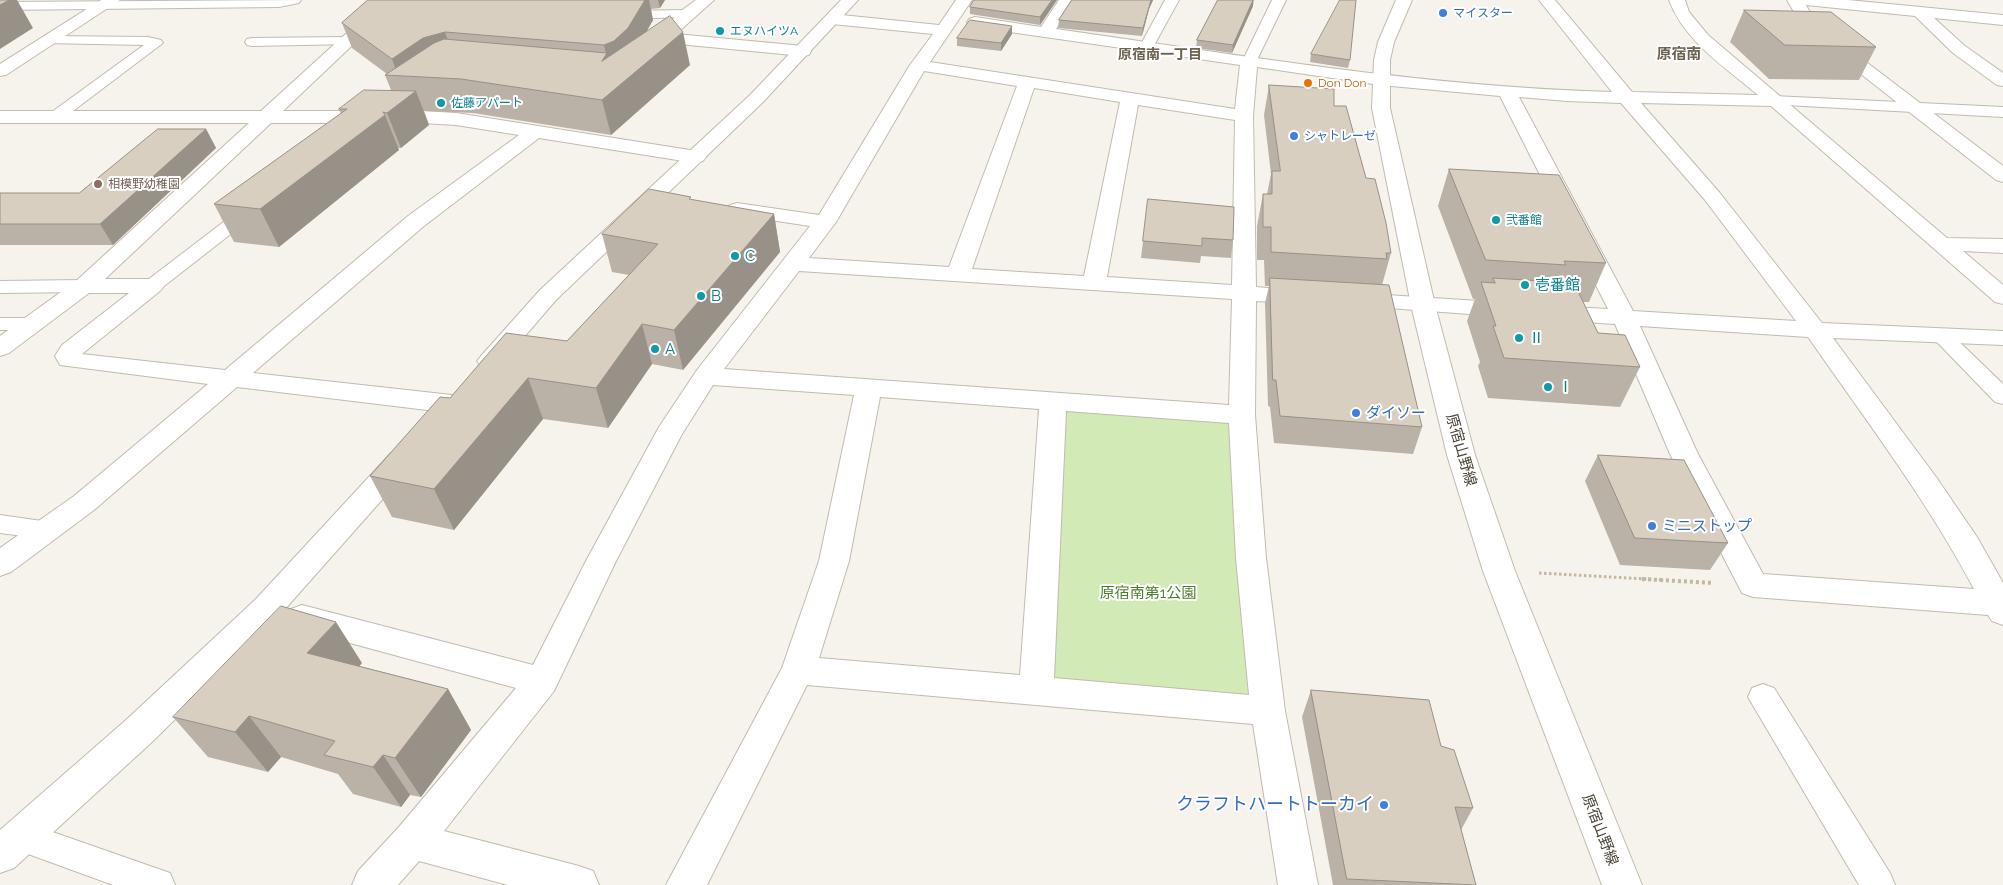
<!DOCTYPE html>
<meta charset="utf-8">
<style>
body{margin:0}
canvas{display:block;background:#f6f3ec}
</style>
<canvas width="2003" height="885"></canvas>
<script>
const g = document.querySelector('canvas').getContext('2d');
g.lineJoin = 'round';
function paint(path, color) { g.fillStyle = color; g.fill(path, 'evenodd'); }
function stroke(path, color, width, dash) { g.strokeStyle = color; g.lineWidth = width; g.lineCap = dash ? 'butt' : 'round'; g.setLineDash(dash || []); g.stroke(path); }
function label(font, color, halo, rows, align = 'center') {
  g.font = font + ' Raleway,"Noto Sans JP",sans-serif'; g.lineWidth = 4; g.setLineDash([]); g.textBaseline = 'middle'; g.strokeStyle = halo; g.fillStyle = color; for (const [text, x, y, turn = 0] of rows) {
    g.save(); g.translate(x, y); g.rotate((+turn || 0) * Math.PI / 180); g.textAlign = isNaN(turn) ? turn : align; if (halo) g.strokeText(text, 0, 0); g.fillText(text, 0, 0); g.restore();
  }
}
const green = new Path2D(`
 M1053,401L1242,415L1268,711L1036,690Z`);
const pathFar1 = new Path2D(`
 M1539,573L1664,580`);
const path = new Path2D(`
 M1642,579L1714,583`);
const service = new Path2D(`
 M301,0L299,3L279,7L0,10V2Z
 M1165,0H1179L1152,49H1142L1140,46Z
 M1272,0H1286L1256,62L1254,65H1244L1242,62Z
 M687,10L694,14L692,17L619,19L612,15L619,11Z
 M50,36L148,37L161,40L163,43L61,120H49L47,117L49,114L144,45L45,43L43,40L45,37Z
 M348,37L353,38L355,41L353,44L252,46L247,45L245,42L247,39L252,38Z
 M1774,96L2003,107V117L1768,104L1766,101L1768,98Z
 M253,203L259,204L262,208L259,212L159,290L152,292L145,290L142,286L145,282L247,204Z
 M84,280L91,282L94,286L91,290L84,292L0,293V281Z
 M0,318H34L41,320L44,324L41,328L34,330H0Z
 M1942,330L1949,332L2003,384V404L1995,402L1935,340L1931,336L1935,332Z
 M0,515L56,523L60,530L56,537L47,539L0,533Z
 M1763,684L1774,688L1890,873L1895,885H1859L1748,697L1752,688Z
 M21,821L170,873L175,885H113L9,847L4,836L9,825Z`);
const minor = new Path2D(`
 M101,0H120L6,75L0,76V64Z
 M383,0H400L283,111H422L456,113L696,151L703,153L706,157L703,161L696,163L539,138L424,226L253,373L452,395L461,398L465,404L461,410L452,413L237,387L94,510L11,572L0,576V548L74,496L208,384L60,365L55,356L62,345L129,293H89L9,353L0,356V336L76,281L249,123H0V111H261ZM271,123H422L456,125L519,135L408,216L225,370L82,354L160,291L164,286L160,281L152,279H105Z
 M696,0H714L676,34L803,46L809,47L811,51L809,55L803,56L668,43L656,56H644L642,52L644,48L681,11Z
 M956,0H972L930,62L1235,109L1240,65L975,27L969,25L967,22L969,19L975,17L1041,27L1059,0H1075L1056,29C1240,55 1426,87 1612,92L1539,0H1555L1632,92L1758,95C1726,68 1684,41 1669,0H1685L1689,12L1708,35L1947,238L2003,239V253L1963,251L2003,285V304L1995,302L1771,106L1641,103L1719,192L1822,323L2003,331V345L1833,338L1936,477L1977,537L2003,583V625L1992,621L1988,615L1753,597L1742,593L1670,454L1615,324L1553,320L1545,318L1541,313L1545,308L1553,306L1608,309L1500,96L1380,85L1257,67L1253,116L1256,287L1313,292L1317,297L1313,302L1305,304L1256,301L1255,415L1266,558L1285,711L1318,885H1278L1253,724L807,685L707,885H666L782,668L819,561L854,395L713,385L682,434L616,561L554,691L444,831L579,866L593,871L599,885H508L419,861L398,885H352L358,871L398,828L516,688L291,627L286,618L291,609L302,605L533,665L586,561L659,427L697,370L810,226L737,215L730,213L726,209L730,205L737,203L819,215L910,65L933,34L832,24L826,22L824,19L826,16L832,14L939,25ZM924,71L1017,86L949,267L809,258L836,222ZM1034,88L1120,102L1084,276L972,269ZM1519,97L1567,101L1621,103L1705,200L1796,321L1633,311ZM1138,105L1235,120L1232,285L1107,277ZM799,271L1232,299L1229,405L724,369ZM1640,326L1808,337C1865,419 1927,500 1974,589L1763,574L1698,454ZM880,397L1039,409L1020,675L819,658L849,561ZM1066,411L1229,423L1236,558L1249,695L1054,678Z
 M1787,0H1848L2003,15V25L1934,18L1965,46L2003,73V86L1997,85L1953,53L1915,16L1806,5L1812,16L1832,36L2003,166V182L1996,180L1820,42L1799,21Z
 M1356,293L1510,303L1518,305L1522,310L1518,315L1510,317L1348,305L1344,300L1348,295Z`);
const tertiary = new Path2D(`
 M841,0H858L762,103L556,300L499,366L490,369L481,366L477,361L481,356L540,290L750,95Z
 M1396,0H1412L1394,42L1390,60V108L1435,305L1475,455L1515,571L1642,885H1602L1483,571L1447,455L1411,305L1372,108L1374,60L1378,42Z
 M401,450L411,453L415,460L411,467L278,617L152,742L14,868L0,873V830L126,720L256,599L391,453Z`);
const wall = new Path2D(`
 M368,0H665L660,8L651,9L653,20L646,32L690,65L611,135L473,113L424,111L429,125L401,148H398L399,150L279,247L234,242L214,204L341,114L339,109L391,90L385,75L387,74L352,48L342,23Z
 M974,0H1057L1040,25L970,14V7Z
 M1072,0H1153L1149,9L1142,36L1058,28L1059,20Z
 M1218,0H1254L1253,6L1232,53L1196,48L1197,40Z
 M1744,10L1876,47L1859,80L1769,79L1730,42Z
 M1012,26V34L1001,51L957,46V38Z
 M1311,54L1350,60L1348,68L1310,62Z
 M1269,85L1334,106L1366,178L1391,253L1382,285L1422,427L1413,454L1274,443L1270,407L1268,406L1265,303L1269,286H1265L1264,260H1257V226L1263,194H1267L1271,174L1264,115Z
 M206,129L216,148L113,245H0V193H79Z
 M1449,169L1606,263L1589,302H1583L1598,333L1640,367L1620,407L1488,398L1478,366L1480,362L1467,321L1475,299H1473L1438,206Z
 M1148,199L1233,240L1231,258L1201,256L1200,263L1141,258Z
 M692,200L774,214L780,252L683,370L652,364L608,428L543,419L454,530L392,517L370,476L450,398L567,341L629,275L612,272L602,234Z
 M1598,455L1728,543L1710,570L1620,565L1585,481Z
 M362,663L359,666L448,689L471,730L421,797L410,795L401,807L353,794L338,774L281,757L268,772L208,757L173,717Z
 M1311,690L1441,746L1473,808L1461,830L1476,885H1333L1302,717Z`);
const shadedWall = new Path2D(`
 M0,0H17L33,28L0,49Z
 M645,0H649L653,20L634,54L683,32L690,65L611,135L602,100V61L606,54L604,45Z
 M658,0H665L660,8Z
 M1052,0H1057L1040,25V17Z
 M1151,0H1153L1149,9L1142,36L1143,28Z
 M1253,0V6L1232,53L1233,45Z
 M1012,26V34L1001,51V43Z
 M445,32L454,58L398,76L392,59L423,38Z
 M416,91L429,125L401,148L387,113Z
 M385,115L399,150L279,247L260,209Z
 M206,129L216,148L113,245L100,224Z
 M774,214L780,252L683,370L674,330Z
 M642,324L652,364L608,428L596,388Z
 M528,378L543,419L454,530L434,489Z
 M336,622L362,663L335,694L307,653Z
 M448,689L471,730L421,797L395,758Z
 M249,716L281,757L268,772L235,732Z
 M383,755L410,795L401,807L373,767Z`);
const building = new Path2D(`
 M0,0H9L0,5Z
 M368,0H645L628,28L614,41L604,45L445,32L423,38L392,59L342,23Z
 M974,0H1052L1040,17L970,7Z
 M1072,0H1151L1143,28L1059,20Z
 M1218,0H1253L1233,45L1197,40Z
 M1340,0H1356L1350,60L1311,54Z
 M1744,10L1831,12L1876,47L1785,45Z
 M670,16L683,32L602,100L461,79L385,75L434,43L444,39L607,53L602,61Z
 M970,20L1012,26L1001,43L957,38Z
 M1269,85L1334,89V106H1346L1366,178L1375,179L1386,223L1391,253H1386L1387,259L1271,252V227H1263V194H1272V171H1280Z
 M364,90L416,91L387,113L383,112L385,115L260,209L214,204L347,109H339Z
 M158,129H206L100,224H0V193H79Z
 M1449,169L1559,175L1606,263L1564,261L1566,265L1486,260Z
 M649,189L691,197L689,199L774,214L674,330L642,324L596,388L528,378L434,489L370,476L440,397L450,398L506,333L567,341L658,244L602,234Z
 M1148,199L1234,207L1233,240L1202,238V246L1143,241Z
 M1270,278L1389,285L1422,427L1280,416L1276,380H1273Z
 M1493,278L1574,283L1598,333L1625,335L1640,367L1504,358L1493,326H1496L1481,282L1495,283Z
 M1598,455L1684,460L1728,543L1635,538Z
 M281,606L336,622L307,653L448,689L395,758L383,755L373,767L324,755L335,741L249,716L235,732L173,717Z
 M1311,690L1429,700L1441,746L1454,750L1473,808L1455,807L1476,885L1347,879Z`);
const markers = [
 [1443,13,5,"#3f7fe0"],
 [720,31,5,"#0f9aa8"],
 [1308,83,5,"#e8710a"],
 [441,103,5,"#0f9aa8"],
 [1294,136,5,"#3f7fe0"],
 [98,184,5,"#8d6e63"],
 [1496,220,5,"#0f9aa8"],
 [735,256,5,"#0f9aa8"],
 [1525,285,5,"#0f9aa8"],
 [701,296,5,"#0f9aa8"],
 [1519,338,5,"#0f9aa8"],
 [655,349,5,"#0f9aa8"],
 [1548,387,5,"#0f9aa8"],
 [1356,413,5,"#3f7fe0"],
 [1652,526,5,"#3f7fe0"],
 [1384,805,5,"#3f7fe0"]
];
const farShopnames = [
 ["マイスター",1453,13],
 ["シャトレーゼ",1304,136]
];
const farCulturenames = [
 ["エヌハイツA",730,31],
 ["佐藤アパート",451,103],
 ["弐番館",1506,220]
];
const farFoodnames = [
 ["Don Don",1318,83]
];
const farEducationnames = [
 ["相模野幼稚園",108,184]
];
const farNeighbourhoodnames = [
 ["原宿南一丁目",1160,55]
];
const farQuarternames = [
 ["原宿南",1679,54]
];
const cultureNames = [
 ["C",745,256],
 ["壱番館",1535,285],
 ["B",711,296],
 ["Ⅱ",1529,338],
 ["A",665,349],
 ["Ⅰ",1558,387]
];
const shopNames = [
 ["ダイソー",1366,413],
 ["ミニストップ",1662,526]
];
const streetNames = [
 ["原宿山野線",1461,450,74],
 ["原宿山野線",1600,830,69]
];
const parkNames = [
 ["原宿南第1公園",1148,593]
];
const nearShopnames = [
 ["クラフトハートトーカイ",1374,805]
];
paint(green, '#d2eab5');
stroke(service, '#c2bbae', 2);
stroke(minor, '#c2bbae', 2);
stroke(tertiary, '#c2bbae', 2);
stroke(pathFar1, '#c4b79f', 3, [2.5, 2.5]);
stroke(path, '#c4b79f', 4, [3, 3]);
paint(service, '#fff');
paint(minor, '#fff');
paint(tertiary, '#fff');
paint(wall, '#bab2a6');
paint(shadedWall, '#979187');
paint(building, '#d8cfc1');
stroke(building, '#979187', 1);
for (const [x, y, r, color] of markers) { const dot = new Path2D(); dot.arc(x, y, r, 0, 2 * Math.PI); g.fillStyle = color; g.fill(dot); stroke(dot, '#fff', 2); }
label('12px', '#366cbe', '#fff', farShopnames, 'left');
label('12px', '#0d838f', '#fff', farCulturenames, 'left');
label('12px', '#c56008', '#fff', farFoodnames, 'left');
label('12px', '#785e54', '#fff', farEducationnames, 'left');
label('bold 14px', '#6e6250', '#fff', farNeighbourhoodnames);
label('bold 15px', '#6e6250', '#fff', farQuarternames);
label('15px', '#0d838f', '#fff', cultureNames, 'left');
label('15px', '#366cbe', '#fff', shopNames, 'left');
label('15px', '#4b4439', '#fff', streetNames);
label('15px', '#4a7f2a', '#fff', parkNames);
label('18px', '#366cbe', '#fff', nearShopnames, 'right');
</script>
